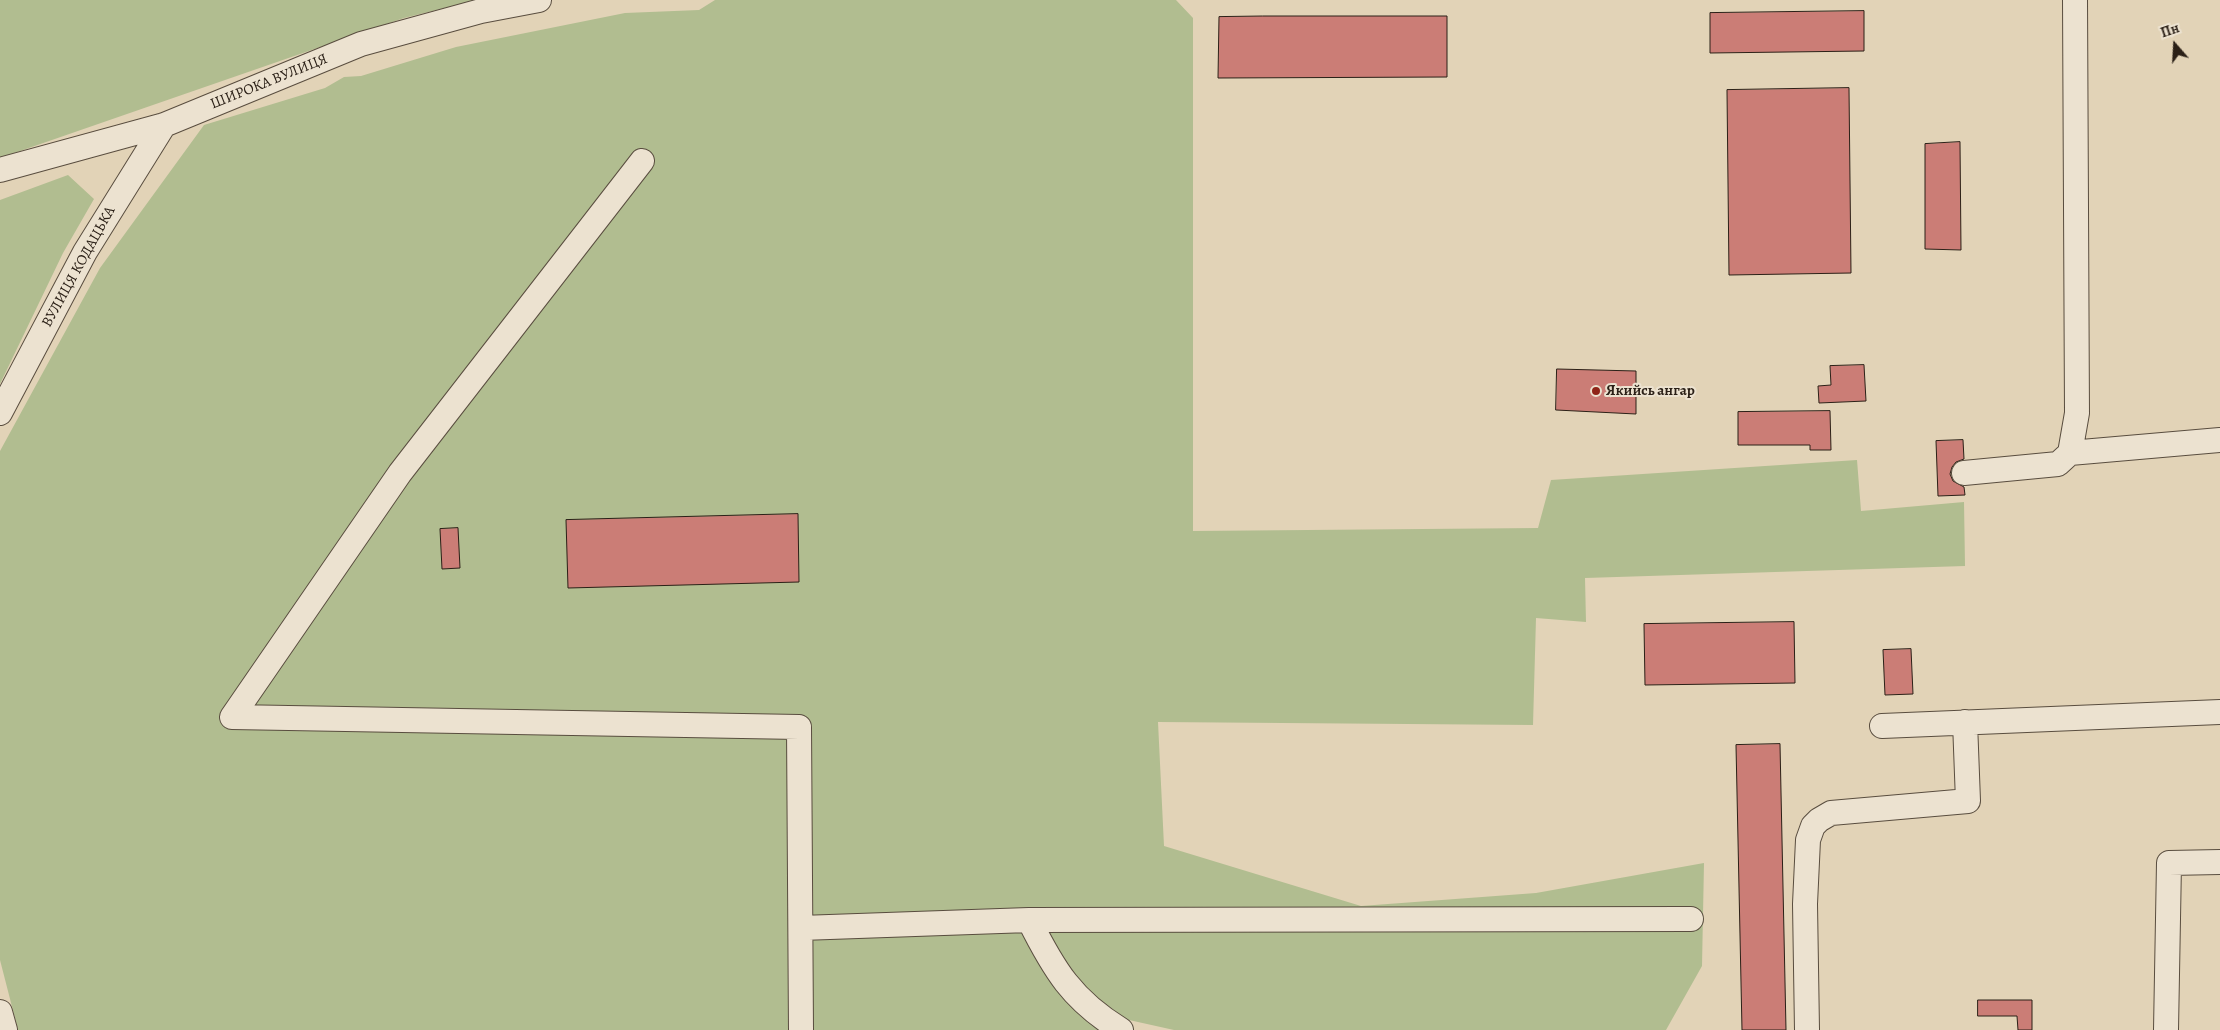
<!DOCTYPE html>
<meta charset="utf-8">
<style>
body{margin:0}
#map{position:relative;width:2220px;height:1030px;overflow:hidden;background:#e2d3b7;font-family:Alegreya,serif}
canvas{display:block}
.north{position:absolute;left:2150px;top:20px;width:50px;height:50px;-webkit-text-stroke:4px #ece2d0;paint-order:stroke;rotate:341deg;font-size:14px;font-weight:700;line-height:20px;text-align:center;color:#2b2017}
.north::after{content:'';display:block;margin:auto;width:18px;height:22px;background:#2b2017;clip-path:polygon(50% 0,100% 100%,50% 72%,0 100%)}
</style>
<div id="map">
<canvas width="2220" height="1030"></canvas>
<div class="north">Пн</div>
</div>
<script>
const g = document.querySelector('canvas').getContext('2d');
g.lineJoin = 'round';
function paint(path, color) { g.fillStyle = color; g.fill(path, 'evenodd'); }
function stroke(path, color, width, dash) { g.strokeStyle = color; g.lineWidth = width; g.lineCap = dash ? 'butt' : 'round'; g.setLineDash(dash || []); g.stroke(path); }
function label(font, color, halo, rows, align = 'center') {
  g.font = font + ' Alegreya,serif'; g.lineWidth = 4; g.setLineDash([]); g.textBaseline = 'middle'; g.strokeStyle = halo; g.fillStyle = color; for (const [text, x, y, turn = 0] of rows) {
    g.save(); g.translate(x, y); g.rotate((+turn || 0) * Math.PI / 180); g.textAlign = isNaN(turn) ? turn : align; if (halo) g.strokeText(text, 0, 0); g.fillText(text, 0, 0); g.restore();
  }
}
const green = new Path2D(`
 M0,0H477L404,18L0,158Z
 M715,0H1176L1193,18V531L1538,528L1551,480L1857,460L1861,511L1964,502L1965,566L1585,578L1586,622L1536,618L1533,725L1158,722L1164,846L1361,906L1536,893L1704,863L1702,966L1666,1030H1174L1129,1020L1127,1030H18L0,960V451L100,268L204,125L325,88L344,77L361,76L456,47L625,13L699,10Z
 M68,175L94,199L63,253L0,384V200Z`);
const building = new Path2D(`
 M1864,11V51L1710,53V13Z
 M1263,16H1447V77L1218,78L1219,17Z
 M1849,88L1851,273L1729,275L1727,90Z
 M1960,142L1961,250L1925,249V144Z
 M1864,365L1866,401L1819,403L1818,386L1831,385L1830,366Z
 M1557,369L1636,371V414L1556,410Z
 M1830,411L1831,450H1810V445H1738V412Z
 M1963,440L1964,459L1956,462L1952,467L1950,474L1953,481L1964,487L1965,495L1938,496L1936,441Z
 M798,514L799,582L568,588L566,520Z
 M458,528L460,568L442,569L440,529Z
 M1794,622L1795,683L1645,685L1644,624Z
 M1911,649L1913,694L1885,695L1883,650Z
 M1780,744L1786,1030H1742L1736,745Z
 M1978,1000H2032V1030H2018L2017,1016H1978Z`);
const minor = new Path2D(`
 M642,161L400,473L232,717L799,727L801,1030
 M0,170L164,125L361,44L481,11L539,0
 M0,413L85,252L164,125
 M2070,453L2220,440
 M1964,473L2058,464L2070,453L2077,413L2075,0
 M1882,726L2220,712
 M1029,920C1054,970 1072,1000 1121,1030
 M801,928L1029,920L1691,919
 M0,1012L5,1030
 M1807,1030L1805,904L1808,840L1813,826L1819,820L1831,813L1968,801L1965,722
 M2166,1030L2169,863L2220,862`);
const markers = [
 [1596,391,5,"#8f2418"]
];
const streetNames = [
 ["ШИРОКА ВУЛИЦЯ",269,82,-22],
 ["ВУЛИЦЯ КОДАЦЬКА",79,267,-61]
];
const poiNames = [
 ["Якийсь ангар",1606,391]
];
paint(green, '#b1bd90');
paint(building, '#cb7d76');
stroke(building, '#2b2017', 1);
stroke(minor, '#594d3f', 26);
stroke(minor, '#ece2d0', 24);
for (const [x, y, r, color] of markers) { const dot = new Path2D(); dot.arc(x, y, r, 0, 2 * Math.PI); g.fillStyle = color; g.fill(dot); stroke(dot, '#ece2d0', 2); }
label('15px', '#2b2017', '#ece2d0', streetNames);
label('bold 15px', '#2b2017', '#ece2d0', poiNames, 'left');
</script>
